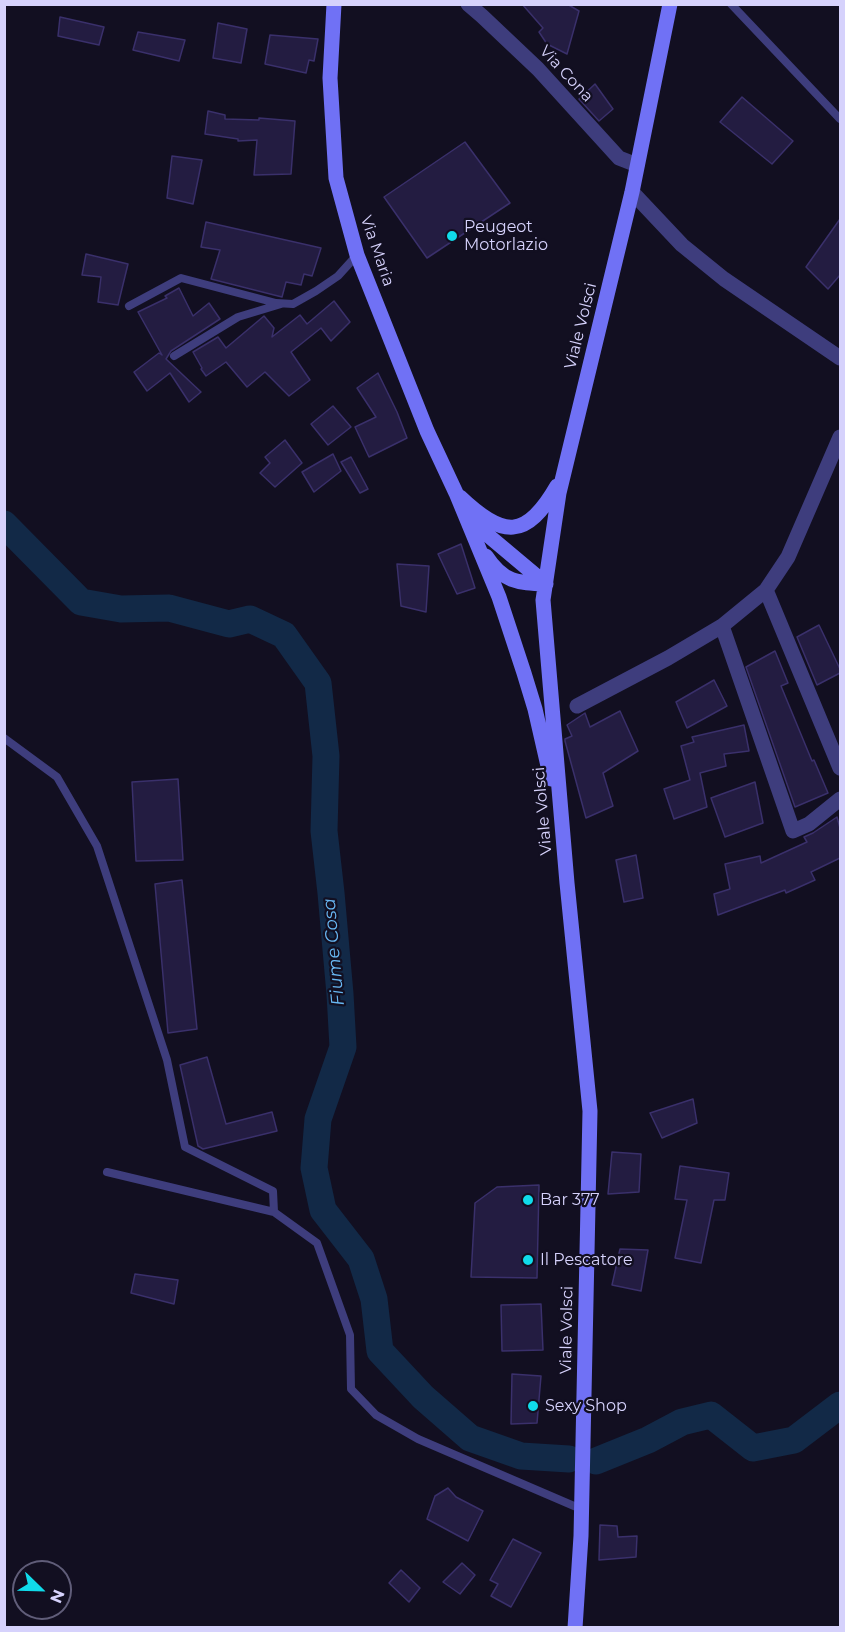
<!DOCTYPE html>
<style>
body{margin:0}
#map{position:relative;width:845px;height:1632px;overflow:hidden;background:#120f21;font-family:Montserrat,sans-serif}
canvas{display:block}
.frame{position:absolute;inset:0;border:6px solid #d6d2fc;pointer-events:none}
.north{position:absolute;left:12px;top:1560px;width:60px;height:60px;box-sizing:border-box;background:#120f21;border:2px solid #605d79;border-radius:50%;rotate:113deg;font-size:16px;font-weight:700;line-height:24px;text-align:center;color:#d6d2fc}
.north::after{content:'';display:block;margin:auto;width:21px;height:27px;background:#10dbea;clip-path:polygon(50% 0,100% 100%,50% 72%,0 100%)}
</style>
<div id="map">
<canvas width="845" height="1632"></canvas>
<div class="frame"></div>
<div class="north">N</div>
</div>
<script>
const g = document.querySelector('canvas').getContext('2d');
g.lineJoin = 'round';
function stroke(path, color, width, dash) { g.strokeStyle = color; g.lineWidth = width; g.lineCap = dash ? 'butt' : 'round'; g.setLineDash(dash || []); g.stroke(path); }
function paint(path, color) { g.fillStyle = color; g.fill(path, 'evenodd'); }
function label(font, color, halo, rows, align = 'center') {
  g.font = font + ' Montserrat,sans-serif'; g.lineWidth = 4.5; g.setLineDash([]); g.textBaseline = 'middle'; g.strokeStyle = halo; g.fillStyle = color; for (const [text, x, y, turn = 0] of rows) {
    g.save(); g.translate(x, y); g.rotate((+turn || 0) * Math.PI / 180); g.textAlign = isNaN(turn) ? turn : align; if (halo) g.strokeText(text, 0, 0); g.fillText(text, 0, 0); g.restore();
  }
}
const river = new Path2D(`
 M4,524L81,602L121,609L169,608L229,624L250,619L284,635L318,683L326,756L324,831L331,893L340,994L343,1047L318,1119L314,1168L323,1210L361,1259L374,1299L380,1351L423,1397L470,1438L521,1456L569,1459
 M596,1461L648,1440L682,1422L711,1415L753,1448L794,1440L840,1405`);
const building = new Path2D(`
 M522,4H567L579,11L567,54L547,44L539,32L543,28Z
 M60,17L104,27L99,45L58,36Z
 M218,23L247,29L241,63L213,58Z
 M138,32L185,40L179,61L133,50Z
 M270,35L318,39L314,61L309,60L306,73L265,64Z
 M595,84L613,109L599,121L579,99Z
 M742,97L793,141L772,164L720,122Z
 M208,111L225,115V119L259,120V118L295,121L291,174L254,175L257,140L238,141V139L205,134Z
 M465,142L510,203L427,258L384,197Z
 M172,156L202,160L193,204L167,198Z
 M840,219V275L828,289L806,267Z
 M206,222L321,248L312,276L304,274L301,285L286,282L282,297L211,279L220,250L201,247Z
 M86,254L128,264L118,305L98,302L101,277L82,275Z
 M179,288L193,316L209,303L220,319L171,351L166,359L201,392L189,402L170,373L147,391L134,372L159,353L162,355L138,312L167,298L165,296Z
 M334,301L350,322L331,341L321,328L291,352L310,380L289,396L265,372L247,387L226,362L206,376L201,369L202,368L193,352L218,337L226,348L264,316L274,328L272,337L300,315L307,324Z
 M378,373L397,412L407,438L369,457L355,427L376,417L357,388Z
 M333,406L351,427L328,445L311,424Z
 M285,440L302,463L275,487L260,473L270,463L265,457Z
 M333,454L341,471L314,492L302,472Z
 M351,457L368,489L360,493L341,462Z
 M461,544L475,588L457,594L438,554Z
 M397,564L429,566L426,612L401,606Z
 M819,625L840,669V673L817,685L797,637Z
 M775,651L788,683L781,686L812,761L814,760L828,793L795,807L746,667Z
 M714,680L727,706L687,728L676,702Z
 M620,711L638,751L603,773L613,806L586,818L565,741V739L572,736L567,725L585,713L590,727Z
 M744,725L749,751L724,754L726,766L700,773L707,807L674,819L664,789L690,780L681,746L694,742L692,737Z
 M178,779L183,860L136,861L132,782Z
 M755,782L763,823L725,837L711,798Z
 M837,817L840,828V858L811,872L815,880L786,893L785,890L718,915L714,894L730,889L725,864L760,856L761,863L807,842L804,837L813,833Z
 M636,855L643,898L624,902L616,860Z
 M182,880L197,1029L168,1033L155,884Z
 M207,1057L226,1124L272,1112L277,1131L203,1149L198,1146L180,1065Z
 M693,1099L697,1123L662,1138L650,1113Z
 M612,1152L641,1154L639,1192L608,1194Z
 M680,1166L729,1173L725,1200H714L701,1263L675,1258L687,1200L675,1199Z
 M539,1185L537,1278L471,1277L475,1203L497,1187Z
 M620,1249L648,1250L641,1291L612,1285Z
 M135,1274L178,1280L174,1304L131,1293Z
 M541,1304L543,1350L502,1351L501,1305Z
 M512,1374L541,1376L537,1423L511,1424Z
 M448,1488L456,1497L483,1511L468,1541L427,1519L435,1496Z
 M600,1525L617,1526L618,1537L637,1536L636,1557L599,1560Z
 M513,1539L541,1553L511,1607L491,1596L498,1584L490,1580Z
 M462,1563L475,1575L460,1594L443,1582Z
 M401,1570L420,1588L409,1602L389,1583Z`);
const lane = new Path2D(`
 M731,4L840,119
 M129,306L181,278L276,303L293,304L316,291L338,276L357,255
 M174,356L238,317L281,304
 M4,738L57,777L97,846L167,1060L185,1147L273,1191L274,1212
 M107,1172L274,1212L317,1243L350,1335L351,1389L376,1415L418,1439L581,1509`);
const street = new Path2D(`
 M468,4L482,16L538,69L619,158L637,165
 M632,192L682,245L724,279L840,358
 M766,590L840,768
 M722,626L793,831L809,824L840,799
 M577,706L668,658L722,626L766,590L788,557L840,437`);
const secondary = new Path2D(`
 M334,4L330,78L336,178L357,255L427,431L456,493L499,597L524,673L535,709L551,779
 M460,497C503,538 526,540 557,486
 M470,513L490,537L546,584
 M486,556C503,582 517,583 546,584
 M575,1628L581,1536L590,1111L567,883L543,600L559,493L632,192L670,4`);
const markers = [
 [452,236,6,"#10dbea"],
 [528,1200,6,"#10dbea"],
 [528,1260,6,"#10dbea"],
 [533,1406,6,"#10dbea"]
];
const streetNames = [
 ["Via Cona",566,74,47],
 ["Via Maria",377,251,71],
 ["Viale Volsci",581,326,-76],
 ["Viale Volsci",543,811,-95],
 ["Viale Volsci",567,1330,-89]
];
const poiNames = [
 ["Peugeot",464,227],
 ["Motorlazio",464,245],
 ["Bar 377",540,1200],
 ["Il Pescatore",540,1260],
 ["Sexy Shop",545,1406]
];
const waterNames = [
 ["Fiume Cosa",334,952,-95]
];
stroke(river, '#122947', 27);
paint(building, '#231c41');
stroke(building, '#3a306b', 1.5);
stroke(lane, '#3e3d7d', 8);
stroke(street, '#3e3d7d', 15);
stroke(secondary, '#7071f5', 15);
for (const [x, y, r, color] of markers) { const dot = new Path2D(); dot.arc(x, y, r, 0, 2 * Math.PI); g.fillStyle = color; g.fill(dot); stroke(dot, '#120f21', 2); }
label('16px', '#d6d2fc', '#120f21', streetNames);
label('16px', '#d6d2fc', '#120f21', poiNames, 'left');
label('italic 18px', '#68b8f4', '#120f21', waterNames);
</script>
